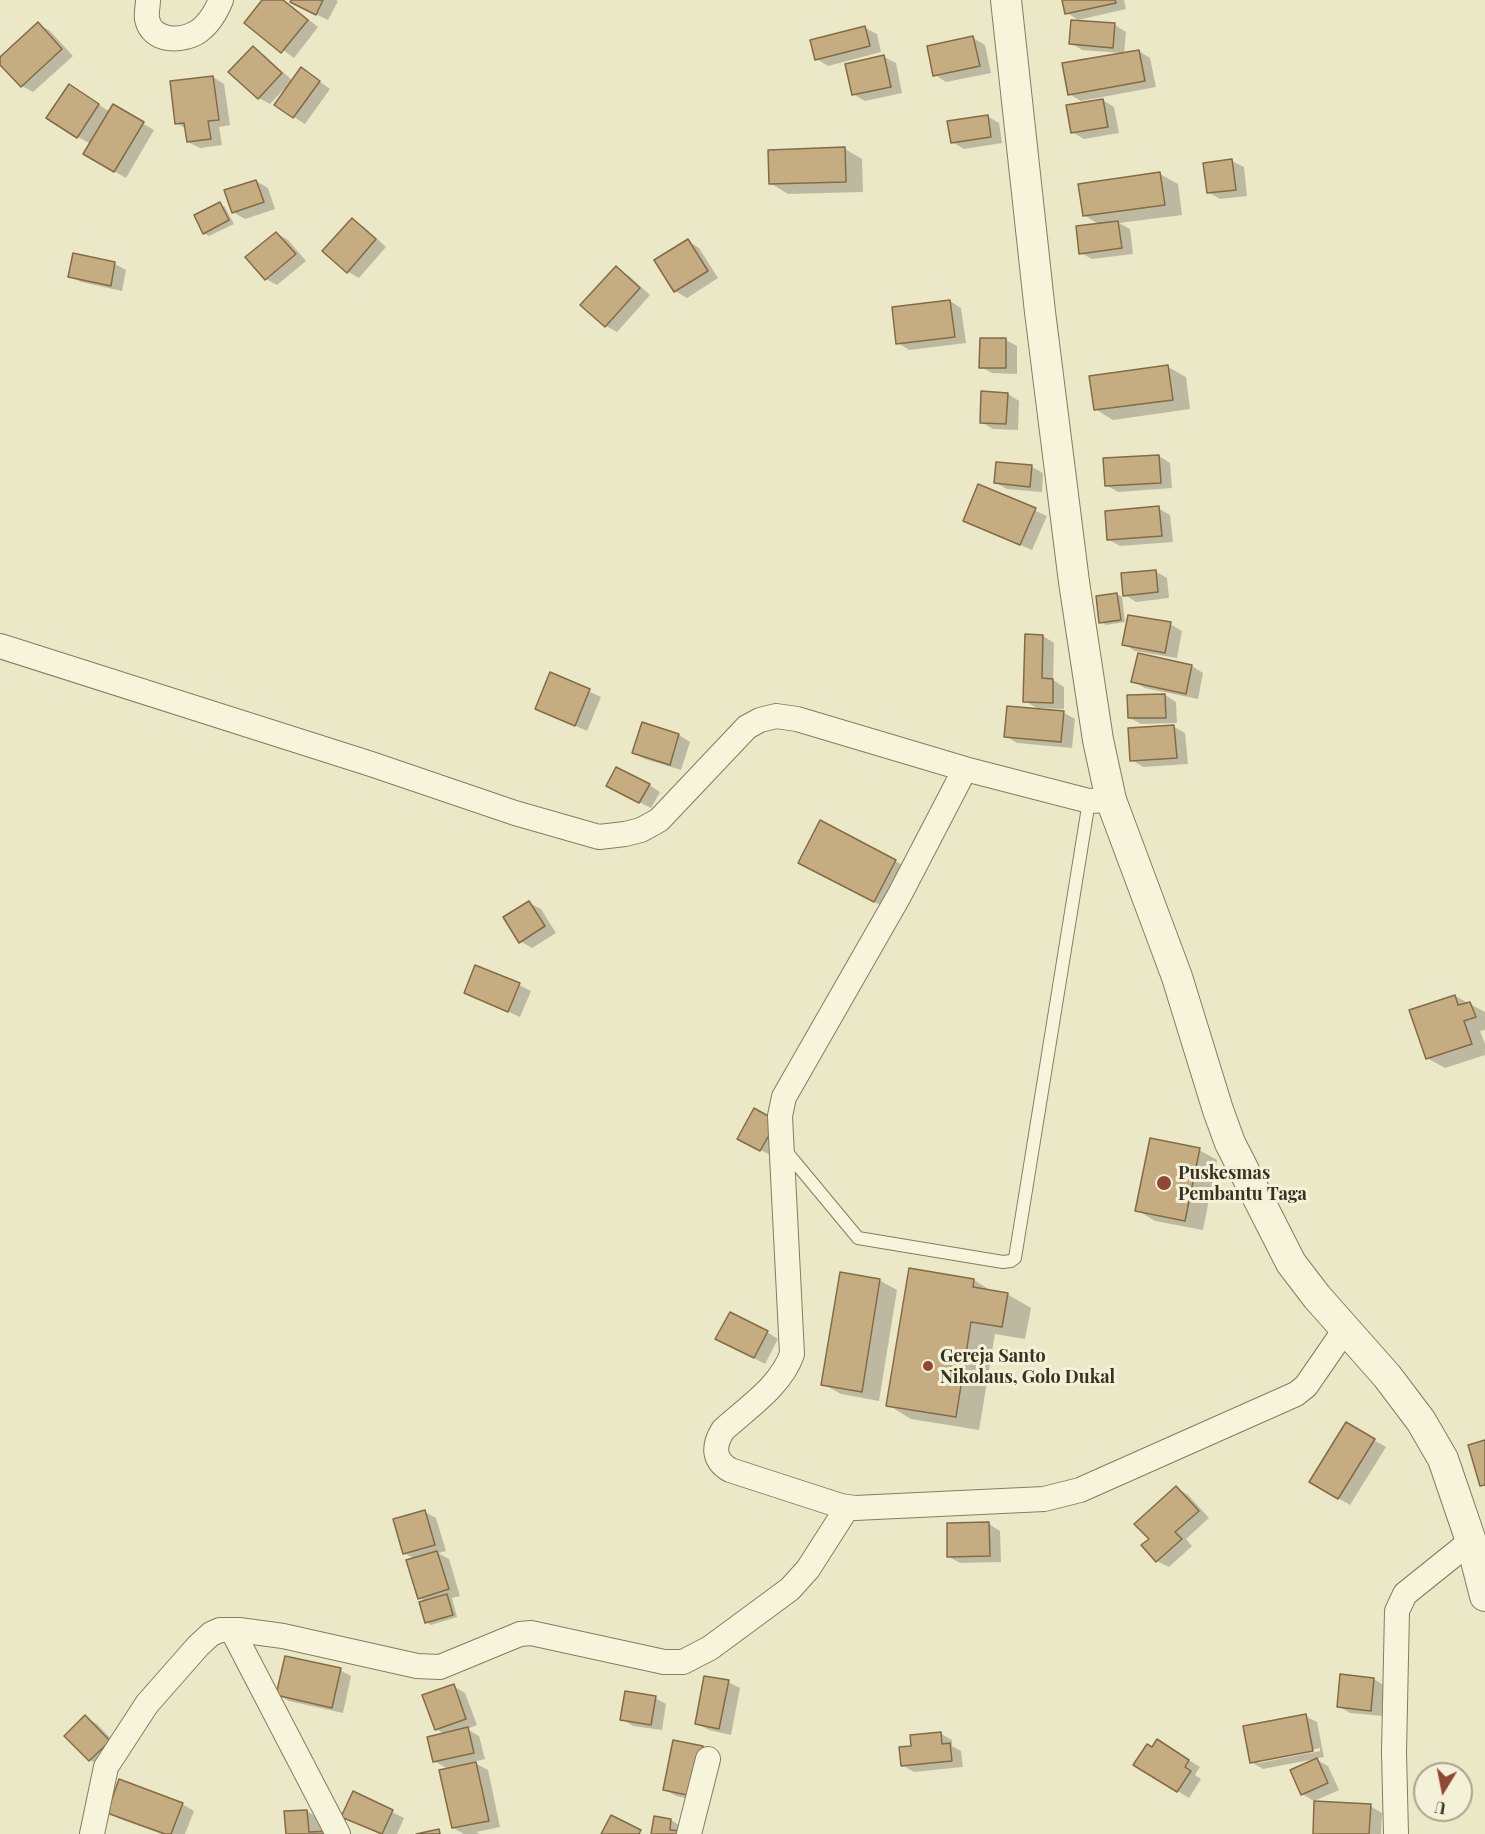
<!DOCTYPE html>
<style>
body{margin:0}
#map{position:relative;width:1485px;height:1834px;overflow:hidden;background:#ebe8c8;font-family:"Playfair Display",serif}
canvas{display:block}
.north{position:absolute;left:1413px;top:1762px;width:60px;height:60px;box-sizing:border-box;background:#f3f1d7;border:2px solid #a8a48e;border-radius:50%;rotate:190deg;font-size:16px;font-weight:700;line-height:24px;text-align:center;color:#373121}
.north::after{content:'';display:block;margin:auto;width:21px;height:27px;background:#904733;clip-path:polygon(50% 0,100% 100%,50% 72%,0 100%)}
</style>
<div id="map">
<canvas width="1485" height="1834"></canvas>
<div class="north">U</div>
</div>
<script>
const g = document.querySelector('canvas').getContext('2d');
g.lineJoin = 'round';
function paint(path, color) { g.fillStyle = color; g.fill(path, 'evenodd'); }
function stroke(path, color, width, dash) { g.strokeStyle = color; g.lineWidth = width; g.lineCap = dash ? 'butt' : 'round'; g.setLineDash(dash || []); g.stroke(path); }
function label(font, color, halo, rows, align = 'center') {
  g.font = font + ' "Playfair Display",serif'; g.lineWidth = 6; g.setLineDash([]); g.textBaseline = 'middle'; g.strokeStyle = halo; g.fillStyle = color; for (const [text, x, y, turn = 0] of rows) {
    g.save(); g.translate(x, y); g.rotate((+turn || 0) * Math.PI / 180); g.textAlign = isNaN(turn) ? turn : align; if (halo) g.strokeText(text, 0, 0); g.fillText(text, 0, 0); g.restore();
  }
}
const shadow = new Path2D(`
 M264,0H284L318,27L294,58L246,23Z
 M292,0H336L338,1L328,20L303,8Z
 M1064,0H1124L1126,9L1078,20L1067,13Z
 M38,24L50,31L73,56L33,92L22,86L0,62V59Z
 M1115,25L1126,32L1124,54L1139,51L1150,58L1156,87L1081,101L1069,94L1121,53L1082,50L1071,43Z
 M865,28L877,34L881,52L828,66L817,59Z
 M973,38L985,45L991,73L946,82L935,75Z
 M253,48L264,55L293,81L312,76L330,89L305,124L294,117L285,88L270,104L259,98Z
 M884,57L896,63L902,93L865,101L853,94Z
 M213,77L224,84L230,125L219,127L222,145L200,148L188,142L186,129L177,123Z
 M81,93L110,112L113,106L154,130L126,178L85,154L91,144L78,137Z
 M1103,100L1114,107L1119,133L1084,139L1072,132Z
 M987,116L999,123L1002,143L964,149L952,142Z
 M845,149L862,159L863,192L788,194L770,183Z
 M1232,161L1244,167L1247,196L1220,199L1208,192Z
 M1160,174L1178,184L1182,215L1119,223L1130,229L1133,254L1092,259L1081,253L1100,225L1084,215Z
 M256,181L268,188L275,209L245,219L233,212Z
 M220,204L225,207L234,224L209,236L204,233Z
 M352,220L364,227L386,247L359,278L347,271Z
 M276,233L288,240L306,261L277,285L266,279Z
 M688,241L699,248L718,278L687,298L675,291Z
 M74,255L115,264L126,270L122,291L81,282L70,276Z
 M616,268L628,275L650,295L617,332L606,326Z
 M950,301L961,308L966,343L909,350L898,343Z
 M1006,340L1017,346V374L992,373L981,367Z
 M1168,367L1186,377L1190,409L1113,420L1095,409Z
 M1008,394L1019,401L1018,430L993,429L981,422Z
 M1159,456L1170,463L1172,488L1118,492L1106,485Z
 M1032,467L1043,473L1042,492L1007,489L996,483Z
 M979,486L1047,516L1032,550L964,520Z
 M1158,508L1170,515L1173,542L1120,546L1109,540Z
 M1155,571L1167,578L1169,598L1136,602L1125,595Z
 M1117,594L1122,597L1125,622L1106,625L1101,622Z
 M1170,624L1182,631L1177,658L1135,651L1124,644Z
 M1043,636L1054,643L1053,680L1064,687V709L1040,708V710L1025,701Z
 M1139,655L1192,666L1203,673L1198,699L1145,688L1133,681Z
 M551,674L601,697L587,731L536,708Z
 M1165,695L1176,702L1177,723L1141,724L1130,718Z
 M1064,713L1075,719L1072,748L1017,743L1006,736Z
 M643,724L679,735L690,742L681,770L645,759L634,753Z
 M1174,727L1185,733L1188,764L1143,767L1132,760Z
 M649,785L660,792L651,808L619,792Z
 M895,861L913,871L892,911L817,873Z
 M529,903L541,909L556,933L532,948L520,941Z
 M519,985L531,991L520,1017L466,992Z
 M1455,996L1485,1012V1030L1480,1031L1485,1044V1055L1445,1068L1427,1058Z
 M776,1122L772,1156L751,1145Z
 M1199,1150L1217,1160L1203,1230L1155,1221L1137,1210Z
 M910,1270L974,1280L993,1292L1007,1294L1031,1308L1025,1339L995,1334L979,1430L911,1419L888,1405Z
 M879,1280L897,1290L879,1401L841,1394L823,1384Z
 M767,1332L778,1339L765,1364L729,1345Z
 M1346,1424L1386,1447L1350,1505L1311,1482Z
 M1177,1488L1188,1495L1209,1518L1186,1539L1192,1546L1169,1567L1157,1561L1151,1539Z
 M425,1512L436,1518L446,1551L438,1553L449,1559L460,1596L452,1598L457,1617L431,1625L426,1622V1601L419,1598L415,1559L404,1553Z
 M989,1524L1000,1531L1001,1562L960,1563L949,1557Z
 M340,1670L351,1676L343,1713L289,1701L277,1694Z
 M1374,1679L1385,1686L1383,1716L1350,1713L1338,1706Z
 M728,1682L740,1688L731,1735L709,1730L697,1724Z
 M453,1686L465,1693L477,1725L467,1729L479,1736L485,1759L473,1762L488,1770L500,1827L476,1832L480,1834H464L453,1828L448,1769L434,1761L445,1734L436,1729Z
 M655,1698L666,1704L662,1730L633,1726L622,1719Z
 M1305,1716L1317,1722L1324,1757L1315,1759L1328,1766L1339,1790L1314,1801L1302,1794L1315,1759L1263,1769L1251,1762ZM1320,1748V1751L1259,1763V1760Z
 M85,1717L97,1724L120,1748L101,1766L90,1760Z
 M940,1733L952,1740V1746L961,1751L963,1767L914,1772L902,1765L913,1748Z
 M702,1747L714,1754L703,1802L676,1796L664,1789Z
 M1169,1748L1200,1767L1195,1775L1201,1779L1189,1798L1135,1764L1153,1749Z
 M353,1793L404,1818L397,1834H379L343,1816Z
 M182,1804L194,1811L185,1834H162L120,1819L108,1812Z
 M1370,1806L1382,1813L1381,1834H1314Z
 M307,1811L324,1822L325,1832L287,1834Z
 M671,1820L682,1827L681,1833L652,1834Z`);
const building = new Path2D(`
 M262,0H283L308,20L281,53L244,23Z
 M291,0H323L316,15L290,2Z
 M1062,0H1115L1116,3L1065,14Z
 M1071,20L1115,23L1113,48L1069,44Z
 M38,22L62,49L21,87L0,65V57Z
 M865,26L870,46L815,60L810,40Z
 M973,36L980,66L933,76L927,46Z
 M253,46L282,73L258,99L228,72Z
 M1139,50L1145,81L1068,95L1062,63Z
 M884,55L891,87L852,95L845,64Z
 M301,67L320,81L293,118L274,105Z
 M213,76L219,120L208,121L211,139L187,142L184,123L175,124L170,81Z
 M69,84L99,104L77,138L46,118Z
 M1103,99L1108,127L1071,133L1066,105Z
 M113,104L144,122L114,172L83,154Z
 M988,115L991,137L951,143L947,121Z
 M845,147L846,182L769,184L768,150Z
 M1232,159L1236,190L1207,193L1203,163Z
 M1160,172L1165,205L1083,216L1078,184Z
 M256,180L264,202L232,213L224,190Z
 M220,202L229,220L203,234L194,215Z
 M352,218L376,239L347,273L322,251Z
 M1118,221L1122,248L1079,254L1076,226Z
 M276,232L296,254L265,280L245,257Z
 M688,239L708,271L674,292L654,260Z
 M73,253L115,262L111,286L68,277Z
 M616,266L640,288L605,327L580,305Z
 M950,300L955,337L896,344L892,307Z
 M980,338H1006V368H979Z
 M1168,365L1173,400L1094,410L1089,376Z
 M981,391L1008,393L1006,424L980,423Z
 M1159,455L1161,483L1105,486L1103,458Z
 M996,462L1032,465L1030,487L994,483Z
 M978,484L1036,508L1020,545L963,521Z
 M1159,506L1162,536L1107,540L1105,511Z
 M1156,570L1158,592L1123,596L1121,573Z
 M1117,593L1121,620L1099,623L1096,596Z
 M1128,615L1171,622L1165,653L1122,645Z
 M1025,634L1043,635L1042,678L1053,679V703L1023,702Z
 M1138,653L1192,665L1186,694L1131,682Z
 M550,672L590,689L575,726L535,709Z
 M1165,694L1166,718H1128L1127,695Z
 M1007,706L1064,711L1061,742L1004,737Z
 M642,722L679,734L670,765L632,753Z
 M1174,725L1177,758L1130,761L1128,728Z
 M616,767L650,784L639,803L606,786Z
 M820,820L896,860L874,902L798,863Z
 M529,901L545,926L519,943L503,917Z
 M475,965L520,983L508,1012L464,993Z
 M1455,995L1458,1005L1470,1002L1476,1017L1464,1021L1472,1044L1426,1059L1409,1010Z
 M754,1108L777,1121L760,1151L737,1139Z
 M1150,1138L1200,1148L1185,1221L1135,1211Z
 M909,1268L974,1279L973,1287L1008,1293L1002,1327L971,1322L956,1417L886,1406Z
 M840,1272L880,1279L862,1392L821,1385Z
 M730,1312L768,1331L754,1358L715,1339Z
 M1346,1422L1375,1439L1338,1499L1309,1482Z
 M1485,1440V1485L1480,1486L1468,1445Z
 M1176,1486L1199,1511L1175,1532L1182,1539L1156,1562L1141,1545L1149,1539L1134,1524Z
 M425,1510L435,1545L403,1554L393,1519Z
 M989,1522L990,1556L947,1557V1523Z
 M437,1551L449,1589L418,1599L406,1560Z
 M447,1594L453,1615L425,1623L419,1602Z
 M285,1656L341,1668L332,1708L276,1695Z
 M1340,1674L1374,1678L1371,1711L1337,1707Z
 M704,1676L729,1680L719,1729L695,1724Z
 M454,1684L466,1719L435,1730L422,1695Z
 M625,1691L656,1696L651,1725L620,1720Z
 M1306,1714L1313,1751L1250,1763L1243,1726Z
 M85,1715L110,1741L89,1761L64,1736Z
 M468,1727L474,1753L433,1762L427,1737Z
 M941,1732L942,1744L950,1743L952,1761L901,1766L899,1747L911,1746L910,1735Z
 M1157,1739L1189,1760L1185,1767L1191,1771L1177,1792L1133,1765L1147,1744L1152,1747Z
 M673,1740L703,1746L692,1796L663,1790Z
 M1317,1758L1328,1783L1301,1795L1290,1770Z
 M476,1762L489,1821L452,1828L439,1770Z
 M119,1779L183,1803L171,1834H165L107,1813Z
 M353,1791L393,1810L382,1834L341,1817Z
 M1314,1801L1371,1804L1369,1834H1313Z
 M307,1810L309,1832L331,1831V1834H286L284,1811Z
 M611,1815L641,1830L639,1834H601Z
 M654,1816L671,1819L670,1830L681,1831L680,1834H651Z
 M439,1829L440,1834H416Z`);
const service = new Path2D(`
 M785,1150L858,1238L1003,1262L1011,1261L1015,1258L1089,801`);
const minor = new Path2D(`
 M148,0C148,6 146,13 147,19C152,43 183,42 199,31C210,23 216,12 221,0
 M0,646L371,764L515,813L599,837L625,834L641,830L659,820L747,727L760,720L776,716L797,719L965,769L1089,801L1111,800
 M965,769L899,896L784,1097L780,1116L792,1354C781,1386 747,1408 723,1430C713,1446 713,1460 730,1470L841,1506L855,1508L1044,1499L1080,1490L1296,1394L1306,1386L1346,1328
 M232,1630L338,1834
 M92,1834L106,1767L147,1704L198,1646L211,1634L220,1630H239L283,1636L417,1666L440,1667L520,1634L531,1633L664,1662H683L710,1648L790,1589L808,1569L847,1508
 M689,1834L708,1759
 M1396,1834L1394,1752L1397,1611L1405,1594L1471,1541`);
const tertiary = new Path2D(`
 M1006,0L1040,312L1074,582L1098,740L1111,800L1177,977L1218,1110L1230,1143L1291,1263L1317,1297L1387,1376L1421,1421L1443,1459L1471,1541L1485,1596`);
const markers = [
 [1164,1183,8,"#904733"],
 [928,1366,6,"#904733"]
];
const poiNames = [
 ["Puskesmas",1178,1173],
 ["Pembantu Taga",1178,1194],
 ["Gereja Santo",940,1356],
 ["Nikolaus, Golo Dukal",940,1377]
];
paint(shadow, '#0003');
paint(building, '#c6ad81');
stroke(building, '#836b46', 1.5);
stroke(service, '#867c5e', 14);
stroke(minor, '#867c5e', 26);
stroke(tertiary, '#867c5e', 32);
stroke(service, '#f6f4db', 12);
stroke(minor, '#f6f4db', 24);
stroke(tertiary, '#f6f4db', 30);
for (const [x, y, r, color] of markers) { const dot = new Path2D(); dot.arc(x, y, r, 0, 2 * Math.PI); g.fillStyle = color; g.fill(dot); stroke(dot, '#f3f1d7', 2); }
label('bold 18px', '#373121', '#f3f1d7', poiNames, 'left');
</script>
